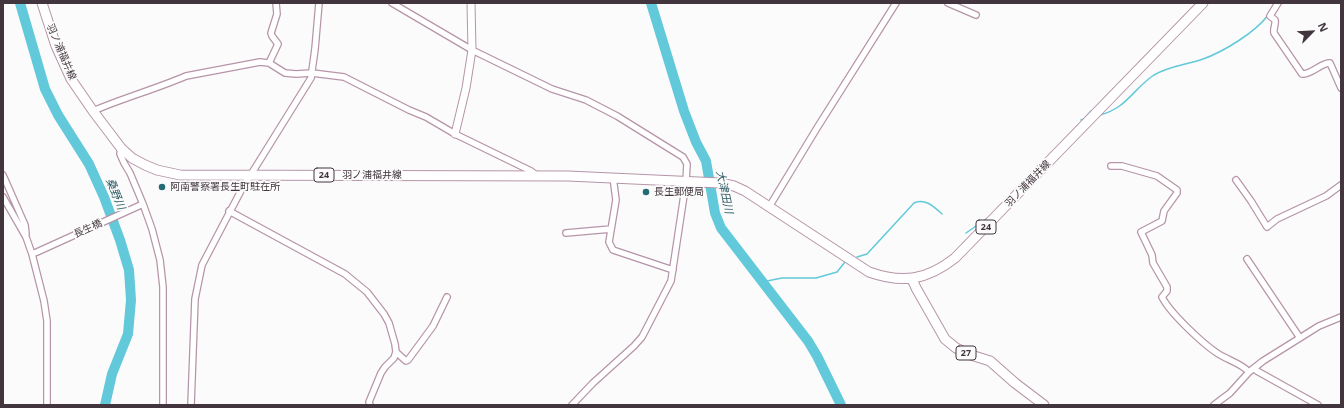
<!DOCTYPE html>
<meta charset="utf-8">
<style>
body{margin:0}
#map{position:relative;width:1344px;height:408px;overflow:hidden;background:#fbfbfb;font-family:"Noto Sans",sans-serif}
canvas{display:block}
.frame{position:absolute;inset:0;border:4px solid #42353d;pointer-events:none}
.north{position:absolute;left:1292px;top:12px;width:40px;height:40px;-webkit-text-stroke:3px #fbfbfb;paint-order:stroke;rotate:66deg;font-size:11px;font-weight:700;line-height:16px;text-align:center;color:#42353d}
.north::after{content:'';display:block;margin:auto;width:14px;height:18px;background:#42353d;clip-path:polygon(50% 0,100% 100%,50% 72%,0 100%)}
</style>
<div id="map">
<canvas width="1344" height="408"></canvas>
<div class="frame"></div>
<div class="north">N</div>
</div>
<script>
const g = document.querySelector('canvas').getContext('2d');
g.lineJoin = 'round';
function stroke(path, color, width, dash) { g.strokeStyle = color; g.lineWidth = width; g.lineCap = dash ? 'butt' : 'round'; g.setLineDash(dash || []); g.stroke(path); }
function label(font, color, halo, rows, align = 'center') {
  g.font = font + ' "Noto Sans","Noto Sans JP",sans-serif'; g.lineWidth = 3.5; g.setLineDash([]); g.textBaseline = 'middle'; g.strokeStyle = halo; g.fillStyle = color; for (const [text, x, y, turn = 0] of rows) {
    g.save(); g.translate(x, y); g.rotate((+turn || 0) * Math.PI / 180); g.textAlign = isNaN(turn) ? turn : align; if (halo) g.strokeText(text, 0, 0); g.fillText(text, 0, 0); g.restore();
  }
}
const stream = new Path2D(`
 M1100,115C1127,108 1133,89 1154,75C1169,66 1186,65 1203,59C1223,52 1256,32 1268,15
 M1081,120L1084,119L1091,111
 M966,233L989,217
 M857,257L867,254L914,203C926,198 934,207 942,214
 M762,282L782,278H816L837,272L845,262`);
const river = new Path2D(`
 M20,3L45,89L58,115L89,164L104,197L120,240L129,270L131,300L128,334L112,374L105,405
 M651,3L684,111L696,142L706,161L715,213L721,228L808,341L817,356L841,405`);
const minor = new Path2D(`
 M392,3L472,50L552,89L586,100L617,116L683,157L687,164L686,182L671,281L642,337L634,346L593,383L572,405
 M948,3L976,15
 M1278,3L1270,16L1275,20C1276,25 1273,28 1274,33L1302,74C1313,74 1320,63 1330,63L1341,88
 M269,63L278,44L272,36L271,33L277,14L276,3
 M93,111C123,98 156,89 186,76L260,62L269,63L285,73L296,74L312,73L344,77L409,110L426,117L455,134L531,171L536,175
 M1111,166H1122L1157,176L1177,190V193L1164,211L1162,221L1141,232L1152,255L1153,263L1167,287V291L1162,297C1170,313 1202,343 1217,353C1227,360 1241,363 1249,372
 M3,175L25,225L26,234
 M613,177L616,200L609,242L613,250L673,270
 M1236,180L1251,201L1267,227L1277,219L1326,196L1341,185
 M3,197L26,237L32,254L37,252L143,204L130,173L124,163L120,154L121,148
 M143,204L152,229L160,260L163,287V405
 M769,207L817,128L896,3
 M229,211L345,274L367,292L384,314L389,323L395,344L396,352L394,358L385,367L381,373L369,402L370,405
 M566,233L611,229
 M32,254L44,301L47,321V405
 M1247,259L1300,338
 M396,352L406,361L408,360L433,326L447,297
 M1254,368L1257,371L1318,405
 M191,405L195,299L202,265L245,183L250,176L311,78L315,49L319,3
 M1214,405L1230,393L1249,372L1263,361L1319,326L1341,317`);
const tertiary = new Path2D(`
 M455,134L466,88L472,50L471,3`);
const primary = new Path2D(`
 M42,3L56,46L71,79L93,111L121,148L132,158L145,165L157,170L180,175L568,176L720,183L734,186L745,191L869,272C903,284 927,280 955,258L1203,3
 M912,279L916,288L945,339L956,348L968,354L990,361L1015,383L1044,405`);
const markers = [
 [162,187,4,"#236c77"],
 [646,192,4,"#236c77"]
];
const shields = [
 [324,175,20],
 [986,227,20],
 [966,353,20]
];
const shieldNames = [
 ["24",324,175],
 ["24",986,227],
 ["27",966,353]
];
const streetNames = [
 ["羽ノ浦福井線",61,52,67],
 ["羽ノ浦福井線",372,175],
 ["羽ノ浦福井線",1028,184,-46],
 ["長生橋",88,229,-24]
];
const poiNames = [
 ["阿南警察署長生町駐在所",170,187],
 ["長生郵便局",654,192]
];
const waterNames = [
 ["大津田川",724,192,78],
 ["桑野川",115,194,68]
];
stroke(stream, '#61c9d9', 1.5);
stroke(river, '#61c9d9', 10);
stroke(minor, '#b695a8', 8);
stroke(tertiary, '#b695a8', 9);
stroke(primary, '#b695a8', 11);
stroke(minor, '#fff', 5.5);
stroke(tertiary, '#fff', 7);
stroke(primary, '#fff', 9);
for (const [x, y, r, color] of markers) { const dot = new Path2D(); dot.arc(x, y, r, 0, 2 * Math.PI); g.fillStyle = color; g.fill(dot); stroke(dot, '#fbfbfb', 1.5); }
for (const [x, y, w] of shields) { const box = new Path2D(); box.roundRect(x - w / 2, y - 7, w, 14, 3); g.fillStyle = '#fbfbfb'; g.fill(box); stroke(box, '#42353d', 1); }
label('bold 9px', '#42353d', null, shieldNames);
label('10px', '#42353d', '#fbfbfb', streetNames);
label('10px', '#42353d', '#fbfbfb', poiNames, 'left');
label('italic 11px', '#2d5b62', '#fbfbfb', waterNames);
</script>
